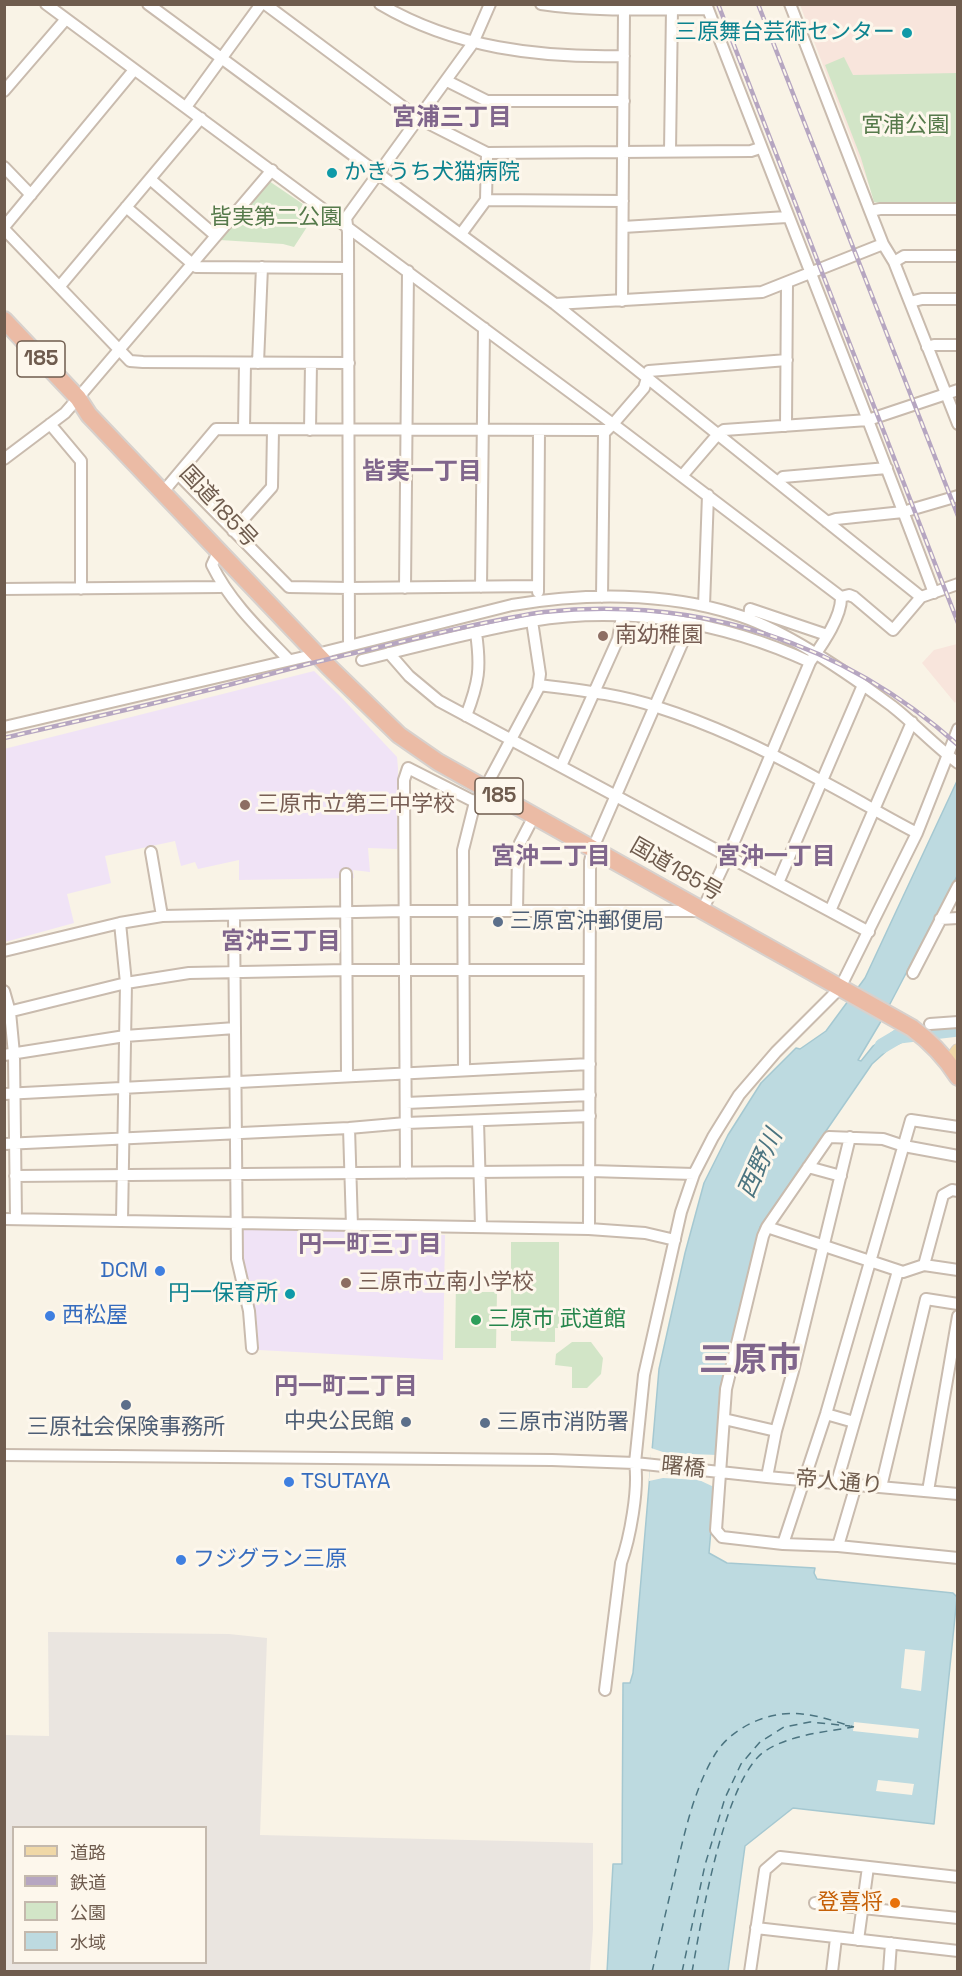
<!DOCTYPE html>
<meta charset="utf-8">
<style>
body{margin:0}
#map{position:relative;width:962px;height:1976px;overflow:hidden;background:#f9f3e6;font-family:"Space Grotesk","Noto Sans JP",sans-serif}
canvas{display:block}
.frame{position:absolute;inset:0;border:6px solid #6f5c4e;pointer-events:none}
.legend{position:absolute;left:12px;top:1826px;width:195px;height:138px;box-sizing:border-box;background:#fdf7ec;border:2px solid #c4b9ad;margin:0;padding:8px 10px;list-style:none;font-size:18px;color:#6f5c4e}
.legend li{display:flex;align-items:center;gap:12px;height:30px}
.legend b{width:30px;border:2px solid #c4b9ad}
</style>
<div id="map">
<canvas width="962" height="1976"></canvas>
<div class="frame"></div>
<ul class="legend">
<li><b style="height:8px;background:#f0d8a7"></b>道路</li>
<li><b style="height:8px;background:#b6a6c1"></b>鉄道</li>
<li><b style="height:16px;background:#d2e5c7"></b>公園</li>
<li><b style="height:16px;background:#bddae0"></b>水域</li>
</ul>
</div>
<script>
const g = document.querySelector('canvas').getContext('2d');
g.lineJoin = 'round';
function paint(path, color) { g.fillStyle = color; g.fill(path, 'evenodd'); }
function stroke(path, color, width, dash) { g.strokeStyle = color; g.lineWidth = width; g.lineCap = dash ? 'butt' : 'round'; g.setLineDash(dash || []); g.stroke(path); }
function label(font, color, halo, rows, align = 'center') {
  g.font = font + ' "Space Grotesk","Noto Sans JP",sans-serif'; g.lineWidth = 6; g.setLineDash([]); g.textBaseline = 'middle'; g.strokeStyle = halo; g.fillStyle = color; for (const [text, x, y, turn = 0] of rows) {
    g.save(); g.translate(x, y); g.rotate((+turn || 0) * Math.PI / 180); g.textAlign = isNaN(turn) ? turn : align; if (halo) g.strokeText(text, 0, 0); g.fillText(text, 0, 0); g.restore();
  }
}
const commercial = new Path2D(`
 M800,5H957V206H886L875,201Z
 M957,644L958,698L955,703L922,663L934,650Z`);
const industrial = new Path2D(`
 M48,1632L229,1634L267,1638L260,1835L593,1843V1929L590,1971H5V1735L49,1736ZM14,1828H206V1962H14Z`);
const education = new Path2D(`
 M314,671L341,697L397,757L398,768L397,849L368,848L370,872L353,870L354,878L239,880V860L198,869L195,862L181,866L175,841L105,856L111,883L67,894L74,923L5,942L4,749Z
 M242,1228L445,1235L443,1360L259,1350L255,1307L242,1259Z`);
const green = new Path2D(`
 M844,57L853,75L957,73V204L879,203L874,202L861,158L825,65Z
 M269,181L316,213L294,247L283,244L220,240Z
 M511,1242H559V1328H555V1342L511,1341Z
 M456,1280L475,1281V1292H497L496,1348H455Z
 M572,1342H591L603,1358L601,1374L587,1388H572V1367L555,1365L556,1354Z`);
const water = new Path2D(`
 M957,781V876L880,1023L858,1060L861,1061L873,1046L894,1031L905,1041L891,1047L872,1064L760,1227L723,1388L709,1553L727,1563L815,1568L814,1573L817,1579L953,1593L957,1597L934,1824L793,1808L745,1846L728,1971L607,1972L613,1864H622L623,1683H630L633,1673L659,1369L685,1253L704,1183L728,1135L761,1083L796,1048L800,1049L826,1031L865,978Z`);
const pier = new Path2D(`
 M651,1448L666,1453L717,1455L714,1487L699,1480L663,1478L649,1481Z
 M905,1649L925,1651L921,1691L901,1688Z
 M854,1722L919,1729L918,1738L853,1731Z
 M878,1780L914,1784L912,1795L876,1791Z`);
const river = new Path2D(`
 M882,1046L899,1036L958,1029`);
const ferry = new Path2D(`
 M652,1972C660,1937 668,1903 676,1869C685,1831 694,1790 714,1756C727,1733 756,1717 782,1714C807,1711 830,1720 854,1727
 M682,1972L705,1865L725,1798L741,1764L760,1742L784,1727L810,1722L850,1726
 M692,1972C701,1922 724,1779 765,1751C790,1735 824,1732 853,1727`);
const minor = new Path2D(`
 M46,4L613,424L644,388L649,371L787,360
 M148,4L555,304L921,597L958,584
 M265,4L418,118L487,153L751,151L760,148
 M380,4C454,48 540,58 624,56
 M541,4C596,12 652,9 708,9
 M706,4C782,201 860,396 934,593
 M790,4L870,211L883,244L894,262L958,424
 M447,81L487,101H624
 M4,91L66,19
 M186,107L261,4
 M670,151L672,9
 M4,167L31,195
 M150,179L216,236
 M486,200L623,201
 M126,207L196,267L348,268
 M870,211L880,209H958
 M4,227L134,70
 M623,227L787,217
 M4,229L130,361L143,362L349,363
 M461,234L486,200L487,153
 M894,262L904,256H958
 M60,286L201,118
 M622,301L624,10
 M910,302L922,299H958
 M555,304L762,292L883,244
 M927,347L934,345H958
 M258,363L262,267
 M50,424L81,461V589
 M786,426L787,283
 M244,429L245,363
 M310,430L311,363
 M4,459L65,413L78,398L272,170
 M179,475L289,587L349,588L537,586
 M682,476L718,434L724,430L868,420L958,390
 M778,482L783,477L887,468
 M168,486L216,429L598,430H607L613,424L841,597L849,595L854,597L893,630L921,597
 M827,522L836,519L903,512L958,496
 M233,531L272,487L273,430
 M218,552L212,565C230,602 261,631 289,660
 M481,587L484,328
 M405,588L408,271
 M4,589L220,587L222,586
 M538,592L539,430
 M602,597L604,433L607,430
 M704,606L708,495
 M749,619L750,609L827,635
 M349,645L348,232L346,218L473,43L490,4
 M389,653L409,676L439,701L869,932
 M362,660C418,646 474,631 531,621C626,605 724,622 810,662
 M539,685C578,690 619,694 657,707C714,725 768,751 820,780C853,797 884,816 917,833
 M466,716C479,682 481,668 476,633
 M4,727L317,654L512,605C584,593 665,592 734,614C785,629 849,674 892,706C915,724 934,745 958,763
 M561,766L618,639L622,616
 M151,852L162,916
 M346,874L347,1076
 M778,883L863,685
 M830,911L912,722
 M517,912L518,852L520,843L534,816
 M234,915L237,1259L249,1311L252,1348
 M940,919L958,918
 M120,923L126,983L122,1221
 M4,951L120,923L162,916L404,911H702L728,856L810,662C821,646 842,617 841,597
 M913,973L958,886
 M4,991L10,1012L14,1054L16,1219
 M4,1013L126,983L189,973L347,970H589
 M930,1024L958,1022
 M4,1055L125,1036L235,1028
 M464,1070L463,850L475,802L485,788L538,689L540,674L532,621
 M4,1094L590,1064
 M406,1103L590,1095
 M478,1121L481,1226
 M349,1128L352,1226
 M4,1144L349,1128L406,1123L590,1116
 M958,1156L904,1146L883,1139L829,1137L767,1227L763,1236L726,1389L716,1530L722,1537L783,1544L838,1546L958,1558
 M808,1167L841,1176
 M406,1173L404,780L408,768L475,802
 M15,1176L590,1171L694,1174
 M4,1219L589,1229L645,1233L675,1240
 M767,1227L903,1272L924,1265L943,1195L952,1190L958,1191
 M589,1229L590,861L593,848L691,623
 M924,1265L958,1270
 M826,1414L854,1422
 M724,1419L776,1431
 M4,1455L552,1460L635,1463L767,1477L958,1494
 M767,1477L776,1431L793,1371L850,1137
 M837,1482L898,1271
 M881,1487L926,1299L958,1304
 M928,1491L958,1316
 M783,1544L826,1414L911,1120L958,1127
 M838,1546L856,1485
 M605,1690L621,1563C630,1538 639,1489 635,1463L644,1375L681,1212L694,1174L713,1137L739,1095L776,1052L840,988L917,833L958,729
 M815,1903L958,1918
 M756,1928L958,1951
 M858,1940L868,1867
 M750,1972L765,1870L780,1857L958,1877
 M832,1972L836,1938
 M889,1972L891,1943`);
const major = new Path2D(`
 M949,1064L958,1051`);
const highway = new Path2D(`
 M4,320L78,398L89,415L329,667L399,735L438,762L912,1028C931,1042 946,1058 958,1077`);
const rail = new Path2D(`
 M718,4L958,623
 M758,4L958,516
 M4,738C68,723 132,709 196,693C243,682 290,668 337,657C390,645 442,631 494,621C511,618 527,614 544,612C697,596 843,642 958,745`);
const markers = [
 [907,33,6,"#0f9aa8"],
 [332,173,6,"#0f9aa8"],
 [603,636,6,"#8d6e63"],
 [245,805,6,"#8d6e63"],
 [498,922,6,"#5c6f8a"],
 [160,1271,6,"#3f7fe0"],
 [346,1283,6,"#8d6e63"],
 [290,1294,6,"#0f9aa8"],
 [50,1316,6,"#3f7fe0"],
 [476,1320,6,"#2e9e5b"],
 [126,1405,6,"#5c6f8a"],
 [406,1422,6,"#5c6f8a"],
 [485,1423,6,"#5c6f8a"],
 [289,1482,6,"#3f7fe0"],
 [181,1560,6,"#3f7fe0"],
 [895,1903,6,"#e8710a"]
];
const shields = [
 [41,359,48],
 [499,796,48]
];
const shieldNames = [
 ["185",41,359],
 ["185",499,796]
];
const cultureNames = [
 ["三原舞台芸術センター",895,33],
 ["かきうち犬猫病院",344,173,"left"],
 ["円一保育所",278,1294]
];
const parkNames = [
 ["宮浦公園",905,126],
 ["皆実第二公園",276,218]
];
const streetNames = [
 ["国道185号",218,507,47],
 ["国道185号",676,870,30],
 ["曙橋",683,1468,6],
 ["帝人通り",839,1483,5]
];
const educationNames = [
 ["南幼稚園",615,636],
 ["三原市立第三中学校",257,805],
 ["三原市立南小学校",358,1283]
];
const serviceNames = [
 ["三原宮沖郵便局",510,922],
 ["中央公民館",394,1422,"right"],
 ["三原市消防署",497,1423],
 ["三原社会保険事務所",126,1428,"center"]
];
const shopNames = [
 ["DCM",148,1271,"right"],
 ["西松屋",62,1316],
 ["TSUTAYA",301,1482],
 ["フジグラン三原",193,1560]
];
const leisureNames = [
 ["三原市 武道館",488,1320]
];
const foodNames = [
 ["登喜将",883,1903]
];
const neighbourhoodNames = [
 ["宮浦三丁目",452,118],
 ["皆実一丁目",422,472],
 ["宮沖二丁目",551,857],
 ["宮沖一丁目",776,857],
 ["宮沖三丁目",281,942],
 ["円一町三丁目",370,1245],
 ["円一町二丁目",346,1387]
];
const waterNames = [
 ["西野川",761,1164,-65]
];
const townNames = [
 ["三原市",750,1362]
];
paint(commercial, '#f8e5dc');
paint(industrial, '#eae5e0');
paint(education, '#f0e3f6');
paint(green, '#d2e5c7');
paint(water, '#bddae0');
stroke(water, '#a5c8d1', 1.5);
paint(pier, '#f9f3e6');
stroke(river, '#bddae0', 15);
stroke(ferry, '#4b7480', 1.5, [8, 6]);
stroke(minor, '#c9bbae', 14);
stroke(major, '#d7d1cd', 16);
stroke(highway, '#d7d1cd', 20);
stroke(minor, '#fff', 10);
stroke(major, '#f0d8a7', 14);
stroke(highway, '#ebbba5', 16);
stroke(rail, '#b6a6c1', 4.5);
stroke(rail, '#fdf7ec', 2, [7]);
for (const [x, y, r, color] of markers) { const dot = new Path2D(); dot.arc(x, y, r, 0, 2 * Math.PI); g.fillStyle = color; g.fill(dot); stroke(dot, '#fdf7ec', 2); }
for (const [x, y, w] of shields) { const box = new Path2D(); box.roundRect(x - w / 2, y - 18, w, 36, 4.5); g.fillStyle = '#fdf7ec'; g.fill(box); stroke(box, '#6f5c4e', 1.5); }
label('bold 21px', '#6f5c4e', null, shieldNames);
label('22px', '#0d838f', '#fdf7ec', cultureNames, 'right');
label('22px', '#567a4b', '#fdf7ec', parkNames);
label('22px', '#6f5c4e', '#fdf7ec', streetNames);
label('22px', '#785e54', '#fdf7ec', educationNames, 'left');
label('22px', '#4e5e75', '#fdf7ec', serviceNames, 'left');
label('22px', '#366cbe', '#fdf7ec', shopNames, 'left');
label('22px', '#27864d', '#fdf7ec', leisureNames, 'left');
label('22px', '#c56008', '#fdf7ec', foodNames, 'right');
label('bold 24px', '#80668c', '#fdf7ec', neighbourhoodNames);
label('italic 24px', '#4b7480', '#fdf7ec', waterNames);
label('bold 34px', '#80668c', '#fdf7ec', townNames);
</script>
